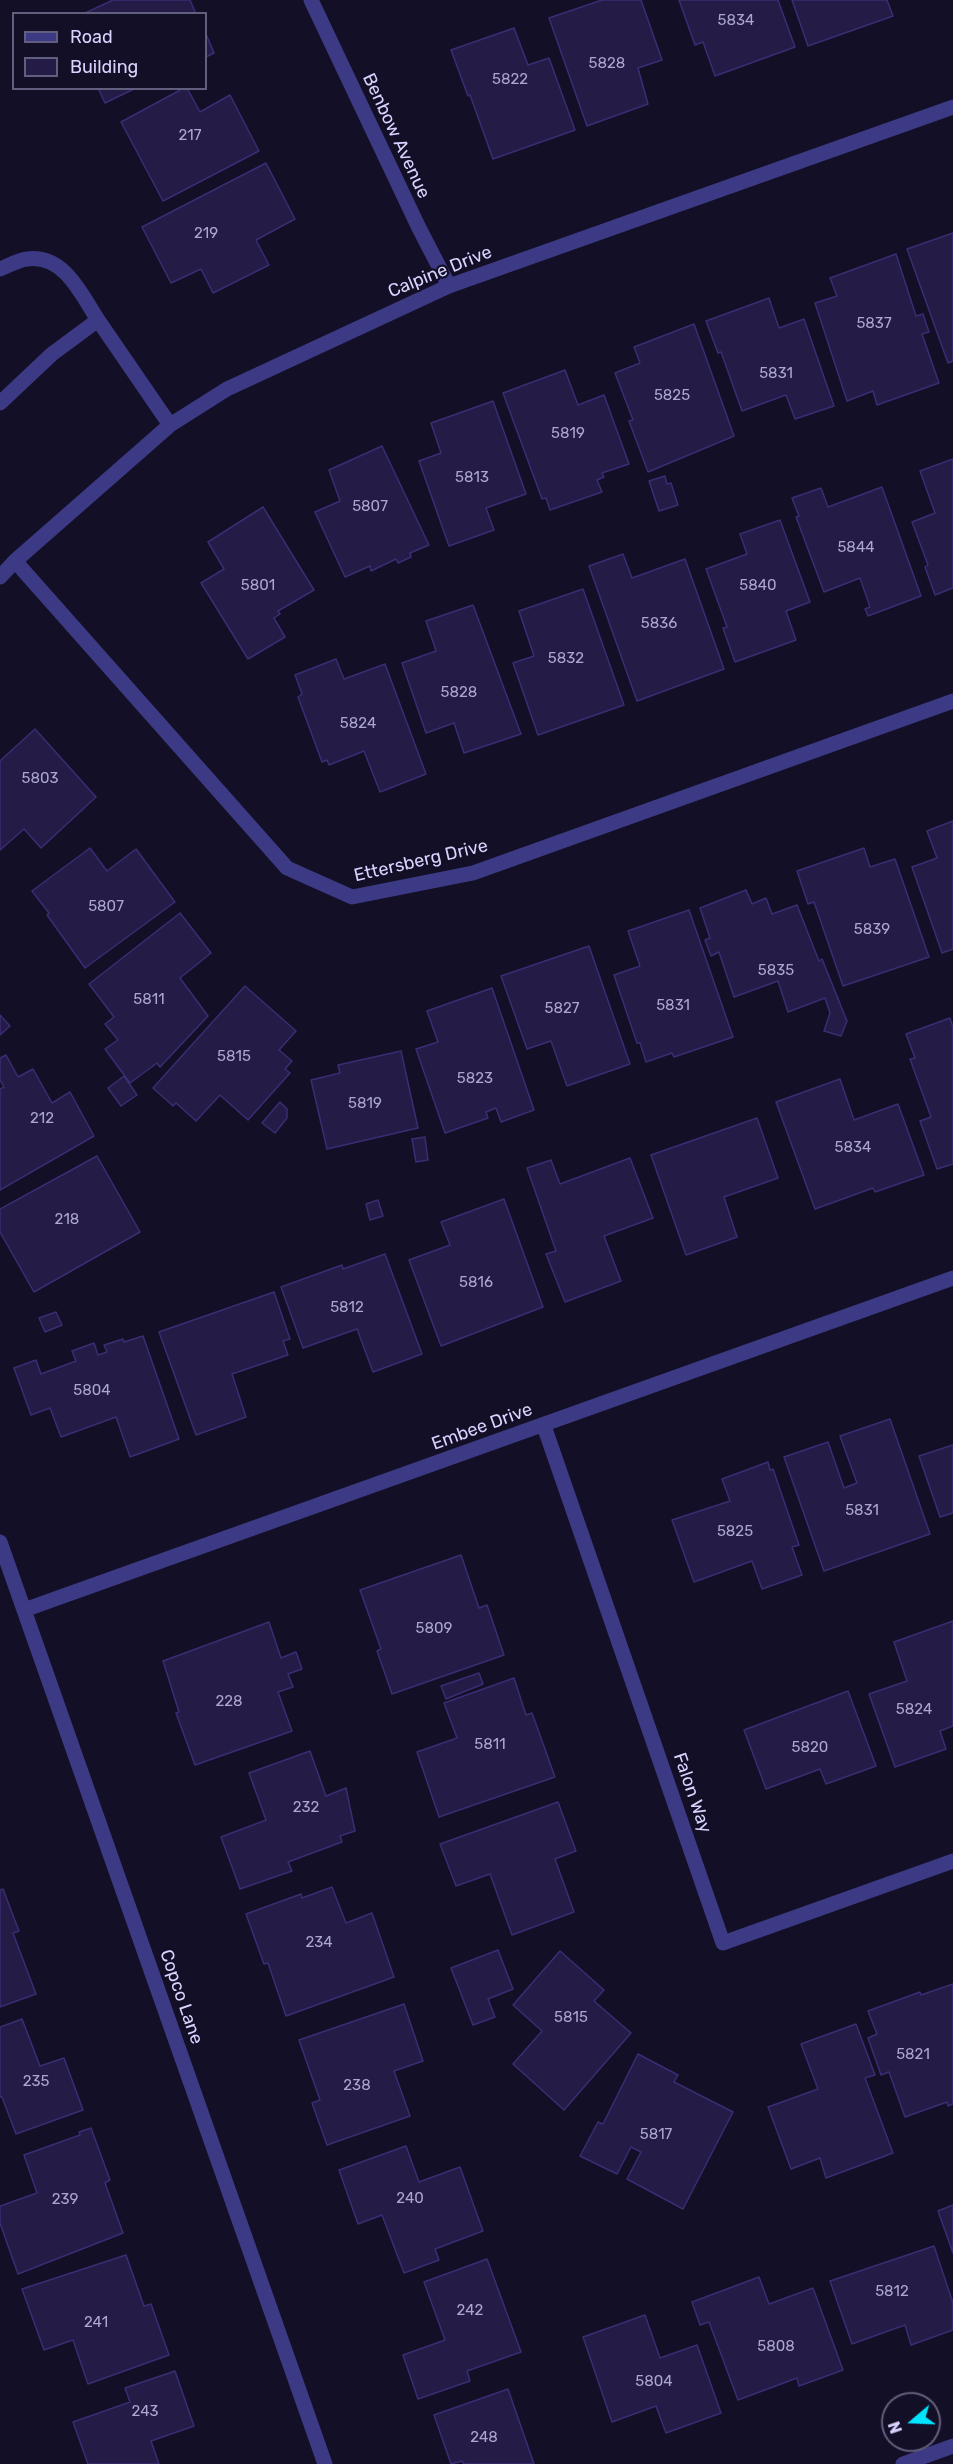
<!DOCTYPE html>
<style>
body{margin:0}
#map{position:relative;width:953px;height:2464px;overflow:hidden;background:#130f26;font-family:Rubik,sans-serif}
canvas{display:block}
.legend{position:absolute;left:12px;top:12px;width:195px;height:78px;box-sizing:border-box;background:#130f26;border:2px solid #625e7d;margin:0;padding:8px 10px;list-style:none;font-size:18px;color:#d9d4ff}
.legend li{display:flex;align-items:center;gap:12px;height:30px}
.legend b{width:30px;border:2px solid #625e7d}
.north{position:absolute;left:881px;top:2392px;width:60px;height:60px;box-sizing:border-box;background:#130f26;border:2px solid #625e7d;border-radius:50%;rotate:251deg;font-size:16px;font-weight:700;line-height:24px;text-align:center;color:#d9d4ff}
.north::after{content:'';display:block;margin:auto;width:21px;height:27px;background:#00e5ff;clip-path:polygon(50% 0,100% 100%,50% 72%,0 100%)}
</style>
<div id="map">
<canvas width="953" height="2464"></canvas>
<ul class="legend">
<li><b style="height:8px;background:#3d3a85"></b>Road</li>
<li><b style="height:16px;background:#241b47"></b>Building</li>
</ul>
<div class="north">N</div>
</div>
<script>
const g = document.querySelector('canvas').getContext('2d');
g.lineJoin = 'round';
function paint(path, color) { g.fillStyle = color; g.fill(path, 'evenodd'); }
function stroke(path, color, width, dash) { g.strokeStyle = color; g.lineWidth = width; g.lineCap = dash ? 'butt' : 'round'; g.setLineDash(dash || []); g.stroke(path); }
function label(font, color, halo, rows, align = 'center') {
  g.font = font + ' Rubik,sans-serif'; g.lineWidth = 4.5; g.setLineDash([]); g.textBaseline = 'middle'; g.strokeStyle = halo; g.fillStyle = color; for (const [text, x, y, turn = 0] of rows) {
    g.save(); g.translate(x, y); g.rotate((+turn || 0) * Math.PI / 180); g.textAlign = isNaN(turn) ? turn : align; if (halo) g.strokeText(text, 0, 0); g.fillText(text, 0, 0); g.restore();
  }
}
const building = new Path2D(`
 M113,0H190L196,14H83Z
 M602,0H641L662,60L638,68L648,104L587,126L549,18Z
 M679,0H778L795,47L715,76L703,42L695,45Z
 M792,0H887L893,16L808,46Z
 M514,28L528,65L549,58L575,130L493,159L470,95L468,96L451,50Z
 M206,34L214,53L206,57Z
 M98,88H136L105,103Z
 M184,88H187L200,112L230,95L259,151L163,201L121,122Z
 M266,163L295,219L256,240L269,265L213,293L201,269L171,283L142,227Z
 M953,233V361L948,363L907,249Z
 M896,254L916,316L923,314L929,332L922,334L939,383L877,405L873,391L847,401L815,303L837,296L830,278Z
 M769,298L779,328L804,319L834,406L795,419L786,395L742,411L721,352L718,353L706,321Z
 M694,324L734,436L648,472L629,421L633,420L615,373L640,363L634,347Z
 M565,370L578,405L604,395L629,464L602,473L604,477L597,480L602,492L550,510L546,498L542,499L503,393Z
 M493,401L526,494L486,508L494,530L449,546L419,461L441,453L431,423Z
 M382,446L429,545L410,553L411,557L398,563L396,559L371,571L370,566L345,577L315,512L340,501L329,470Z
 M953,459V588L935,595L925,567L928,565L912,522L935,513L920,471Z
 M665,476L667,484L671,483L678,505L659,511L649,481Z
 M882,487L921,596L868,616L865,609L870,607L860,578L824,592L796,517L799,516L792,498L821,488L828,507Z
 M263,507L314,590L278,611L280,614L274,618L285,637L248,659L201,583L224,569L208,542Z
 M780,520L810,602L786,611L796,640L735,662L723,628L727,627L706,569L747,554L740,534Z
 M623,554L632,578L685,559L724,669L637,701L589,566Z
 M583,589L624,705L538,735L513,663L534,656L519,611Z
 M473,605L521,734L464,753L454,723L426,733L402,663L436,651L426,621Z
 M336,659L344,679L385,664L426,774L380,792L364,751L329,765L327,760L322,762L298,697L302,694L295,675Z
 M35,729L96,797L41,848L24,829L0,850V761Z
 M953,821V949L942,953L912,867L937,858L927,831Z
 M90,848L107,871L136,849L175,902L85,968L47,915L49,913L32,891Z
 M864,848L870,867L895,859L929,957L843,986L814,902L808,904L797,871Z
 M746,890L752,904L766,898L772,914L797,905L819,961L822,959L847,1021L841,1036L824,1031L830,1013L825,998L788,1012L778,981L734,997L719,952L711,956L705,940L710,938L700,908Z
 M689,910L733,1037L674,1057L672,1053L646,1062L640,1043H637L614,975L640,966L628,931Z
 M180,913L211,953L180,978L208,1016L160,1067L157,1063L130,1083L105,1049L118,1040L105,1024L114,1017L89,984Z
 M589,946L630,1064L567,1086L551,1041L527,1049L501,976Z
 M245,986L296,1031L279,1050L292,1061L285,1069L290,1073L248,1120L220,1095L196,1121L176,1103L173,1106L153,1088Z
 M492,988L534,1110L501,1122L496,1108L486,1112L488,1118L445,1133L416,1049L438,1042L427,1011Z
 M0,1015L10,1026L0,1035Z
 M950,1018L953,1027V1164L937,1169L920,1121L931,1117L910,1059L915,1058L906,1034Z
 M401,1051L418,1128L327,1149L311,1080L340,1073L338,1065Z
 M6,1055L18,1077L33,1069L52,1103L70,1092L94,1136L0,1190V1089L4,1087L0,1080V1058Z
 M124,1076L137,1095L121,1106L108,1088Z
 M840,1079L854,1120L898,1104L924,1175L875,1192L873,1188L815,1209L776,1102Z
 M280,1102L287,1109V1118L275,1133L262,1123Z
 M757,1118L778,1178L724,1197L737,1237L686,1255L651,1155Z
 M425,1137L428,1160L416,1162L412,1139Z
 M97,1156L140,1232L34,1292L0,1232V1209Z
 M630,1158L653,1218L604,1236L621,1281L565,1302L546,1254L556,1251L527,1168L551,1160L560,1184Z
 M504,1199L543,1307L441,1346L409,1260L450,1245L441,1222Z
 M378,1200L383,1216L370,1220L366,1204Z
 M385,1254L422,1354L373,1372L357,1329L303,1348L281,1287L342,1265L343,1269Z
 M274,1292L290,1339L283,1341L288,1355L232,1374L246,1417L196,1435L159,1332Z
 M56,1312L62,1325L45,1332L39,1318Z
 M143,1336L179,1439L130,1457L116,1417L61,1437L50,1408L31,1415L14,1368L36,1360L41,1374L76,1361L72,1351L94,1343L98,1355L107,1352L104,1345L123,1339L124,1342Z
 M890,1419L930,1534L824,1571L784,1457L828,1442L844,1488L857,1483L840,1436Z
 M953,1445V1513L940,1517L919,1456Z
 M768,1462L770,1470L773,1469L799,1545L792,1547L802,1575L762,1589L752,1561L694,1582L672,1520L730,1501L722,1479Z
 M461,1555L479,1608L487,1605L504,1655L392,1694L377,1651L381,1649L360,1590Z
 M953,1621V1726L940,1731L946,1749L895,1767L869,1694L907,1681L894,1642Z
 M269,1622L281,1658L296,1652L302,1669L288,1674L293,1687L278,1692L292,1731L195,1765L176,1713L179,1712L163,1661Z
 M479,1673L483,1684L446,1699L441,1686Z
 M514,1678L526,1715L532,1713L555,1777L439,1817L417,1752L457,1738L444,1703Z
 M848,1691L876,1766L826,1784L820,1769L766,1789L744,1730Z
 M310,1751L326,1796L346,1788L355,1831L340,1836L342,1842L288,1862L292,1871L240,1889L221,1837L266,1820L249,1773Z
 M558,1802L576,1851L555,1859L574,1912L512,1935L490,1874L456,1886L440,1844Z
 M332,1887L346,1923L372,1913L394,1977L286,2016L268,1963L264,1964L246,1914L301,1894L302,1898Z
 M3,1889L19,1931L13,1933L36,1994L0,2007V1890Z
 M498,1950L513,1989L488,1999L495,2017L473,2025L451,1968Z
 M560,1951L604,1990L594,2001L631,2033L564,2110L513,2064L542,2031L513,2005Z
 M953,1984V2104L948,2106L947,2102L905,2117L889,2072L881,2075L868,2038L877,2034L868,2011L920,1992L921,1995Z
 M404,2004L423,2061L394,2071L410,2116L327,2145L312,2103L320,2100L299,2040Z
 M22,2019L40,2066L64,2058L83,2110L16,2134L2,2097H0V2027Z
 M856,2024L875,2075L865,2078L893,2153L826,2178L820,2158L791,2169L768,2107L818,2089L801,2044Z
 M638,2054L678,2075L674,2082L733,2112L683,2209L627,2179L641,2152L631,2147L617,2174L580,2156L598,2122L603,2124Z
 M91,2128L110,2180L105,2183L123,2233L18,2274L0,2223V2206L37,2193L24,2155L80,2135L79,2132Z
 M406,2146L419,2182L460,2167L483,2231L435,2249L439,2260L404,2273L382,2215L358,2224L339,2170Z
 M953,2205V2253L938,2211Z
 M934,2246L953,2303V2330L911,2345L905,2325L852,2344L830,2281Z
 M126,2255L144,2306L151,2304L169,2355L88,2384L73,2340L44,2350L22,2289Z
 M487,2259L521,2352L467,2371L470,2381L418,2399L403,2355L445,2340L424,2282Z
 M759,2277L769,2304L813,2288L843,2370L799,2386L797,2378L738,2400L709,2322L700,2325L692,2302Z
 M645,2315L660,2358L697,2345L721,2413L666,2433L656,2406L612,2422L583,2337Z
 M175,2371L194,2426L151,2441L159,2464H88L73,2422L130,2402L125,2388Z
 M508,2389L534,2464H464L462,2461L451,2464L434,2415Z`);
const minor = new Path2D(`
 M311,0L419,228L449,286
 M0,269C8,266 18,260 27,259C64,254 81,294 98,320
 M0,403L52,354L98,320L170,425
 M15,561L287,868L352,897L473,873L953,701
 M0,577L15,561L170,425L227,389L449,286L953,107
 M544,1426L723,1943L953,1861
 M0,1542L325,2464
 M24,1610L953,1278
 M903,2464L953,2446`);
const numberNames = [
 ["5834",736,21],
 ["5828",607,64],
 ["5822",510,80],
 ["217",190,136],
 ["219",206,234],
 ["5837",874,324],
 ["5831",776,374],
 ["5825",672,396],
 ["5819",568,434],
 ["5813",472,478],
 ["5807",370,507],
 ["5844",856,548],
 ["5801",258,586],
 ["5840",758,586],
 ["5836",659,624],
 ["5832",566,659],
 ["5828",459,693],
 ["5824",358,724],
 ["5803",40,779],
 ["5807",106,907],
 ["5839",872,930],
 ["5835",776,971],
 ["5811",149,1000],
 ["5831",673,1006],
 ["5827",562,1009],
 ["5815",234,1057],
 ["5823",475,1079],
 ["5819",365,1104],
 ["212",42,1119],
 ["5834",853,1148],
 ["218",67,1220],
 ["5816",476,1283],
 ["5812",347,1308],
 ["5804",92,1391],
 ["5831",862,1511],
 ["5825",735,1532],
 ["5809",434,1629],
 ["228",229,1702],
 ["5824",914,1710],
 ["5811",490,1745],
 ["5820",810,1748],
 ["232",306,1808],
 ["234",319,1943],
 ["5815",571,2018],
 ["5821",913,2055],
 ["235",36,2082],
 ["238",357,2086],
 ["5817",656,2135],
 ["240",410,2199],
 ["239",65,2200],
 ["5812",892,2292],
 ["242",470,2311],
 ["241",96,2323],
 ["5808",776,2347],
 ["5804",654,2382],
 ["243",145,2412],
 ["248",484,2438]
];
const streetNames = [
 ["Benbow Avenue",396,136,65],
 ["Calpine Drive",440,272,-22],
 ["Ettersberg Drive",421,861,-13],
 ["Embee Drive",482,1427,-20],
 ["Falon Way",692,1793,71],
 ["Copco Lane",181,1997,71]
];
paint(building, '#241b47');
stroke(building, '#3b2d73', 1.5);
stroke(minor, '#3d3a85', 15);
label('15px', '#aca6d1', null, numberNames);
label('18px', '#d9d4ff', '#130f26', streetNames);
</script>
